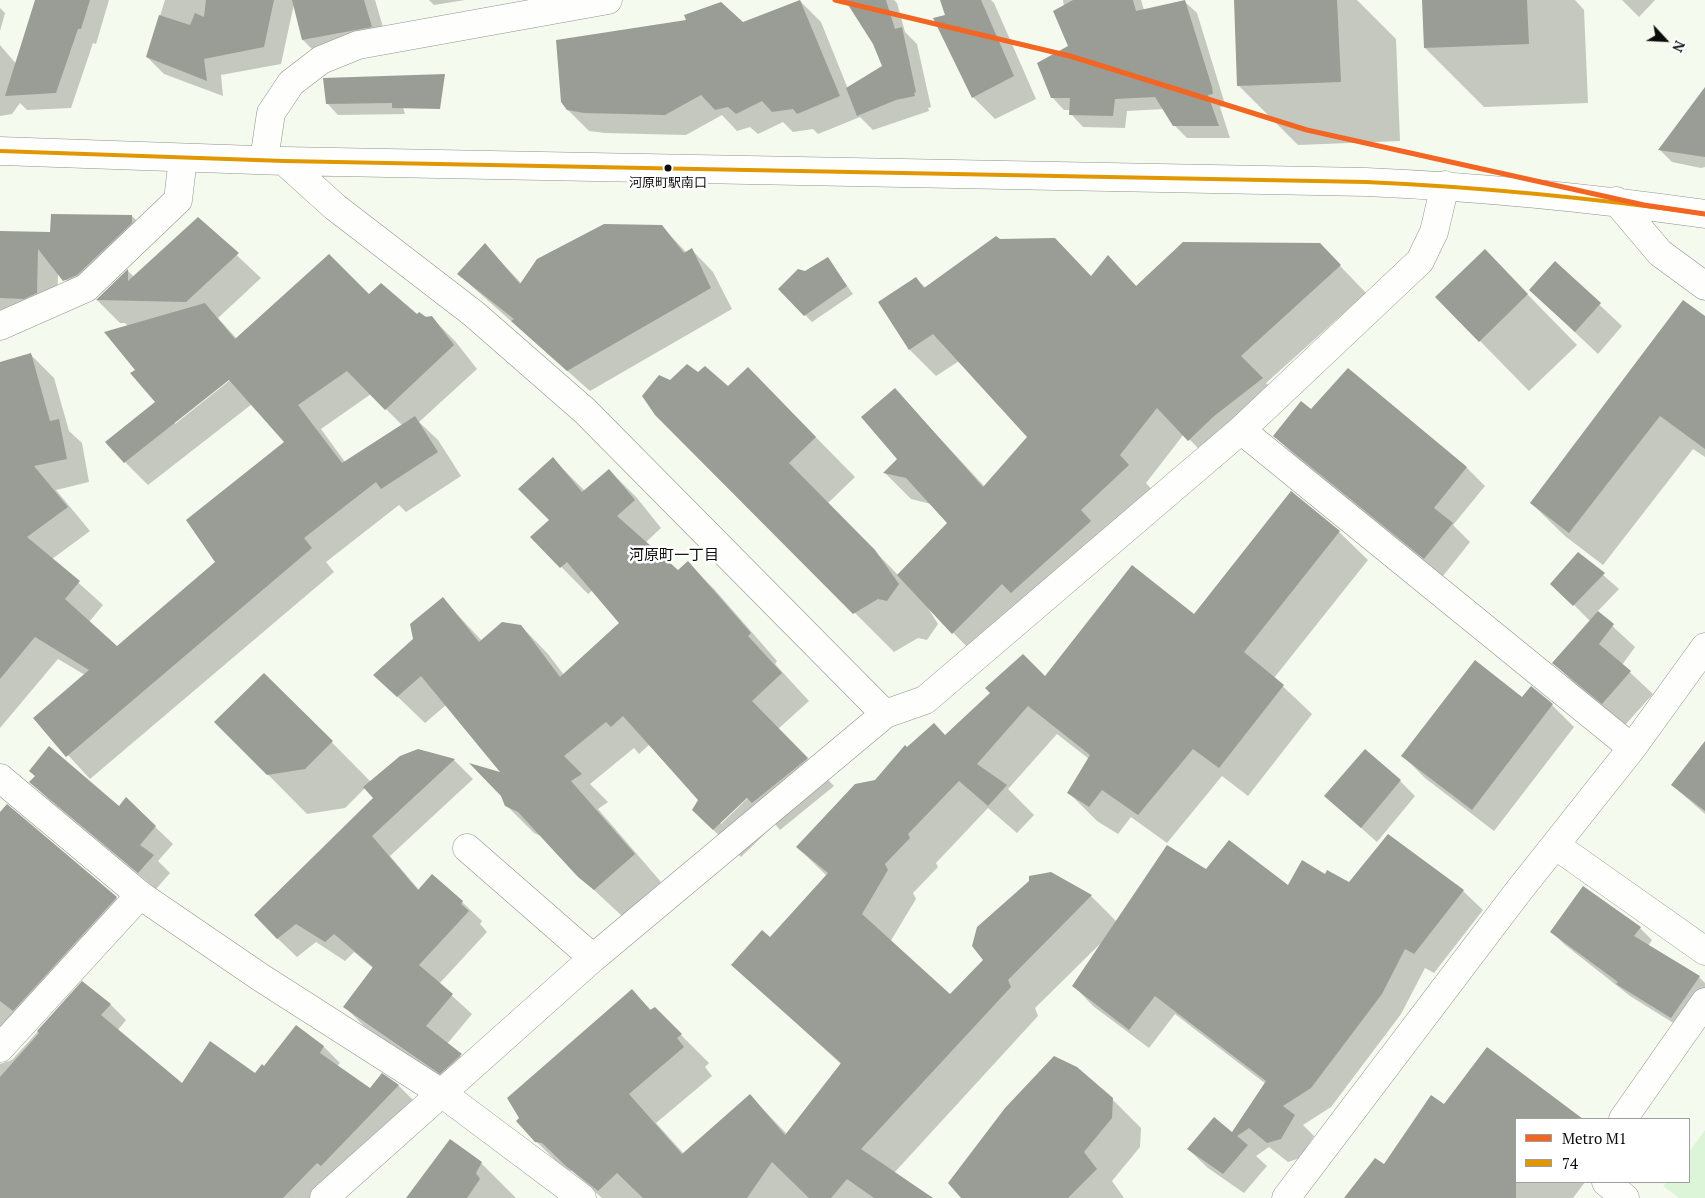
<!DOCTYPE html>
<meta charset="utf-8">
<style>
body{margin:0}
#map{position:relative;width:1705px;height:1198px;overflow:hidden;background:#f5faef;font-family:"PT Serif",serif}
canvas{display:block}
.legend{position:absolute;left:1515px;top:1118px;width:175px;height:65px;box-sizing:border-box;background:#fff;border:1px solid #9e9e9e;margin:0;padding:6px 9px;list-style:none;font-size:15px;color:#0c0c0c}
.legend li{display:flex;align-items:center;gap:10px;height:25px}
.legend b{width:25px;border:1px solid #9e9e9e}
.north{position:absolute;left:1640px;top:15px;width:50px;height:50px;-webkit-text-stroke:4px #fff;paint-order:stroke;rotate:115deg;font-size:14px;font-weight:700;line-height:20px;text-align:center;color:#0c0c0c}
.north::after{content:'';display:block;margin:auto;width:18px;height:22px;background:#0c0c0c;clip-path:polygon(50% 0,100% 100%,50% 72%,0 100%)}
</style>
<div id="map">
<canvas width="1705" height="1198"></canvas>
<ul class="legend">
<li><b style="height:6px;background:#f26522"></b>Metro M1</li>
<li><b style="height:6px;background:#e09701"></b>74</li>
</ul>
<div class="north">N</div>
</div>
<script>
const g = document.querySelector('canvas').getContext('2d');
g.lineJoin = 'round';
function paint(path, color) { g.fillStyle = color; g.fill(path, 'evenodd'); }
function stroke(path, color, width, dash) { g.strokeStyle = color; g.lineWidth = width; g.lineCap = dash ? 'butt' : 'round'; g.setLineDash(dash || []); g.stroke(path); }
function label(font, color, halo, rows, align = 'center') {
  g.font = font + ' "PT Serif","Noto Sans JP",serif'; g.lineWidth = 5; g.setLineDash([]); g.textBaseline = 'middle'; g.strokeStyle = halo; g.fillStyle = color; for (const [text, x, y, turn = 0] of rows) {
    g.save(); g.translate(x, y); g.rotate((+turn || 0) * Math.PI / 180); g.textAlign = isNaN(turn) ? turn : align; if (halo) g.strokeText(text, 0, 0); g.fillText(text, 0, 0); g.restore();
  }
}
const pitch = new Path2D(`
 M1705,1130V1198H1679L1663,1186L1667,1182H1689V1152Z`);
const shadow = new Path2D(`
 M37,0H109L96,44L93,43L71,108L27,110L20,103L12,114L0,116V45L18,66Z
 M165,0H375L388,44L320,57L303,40L294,4L281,64L221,75L223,96L164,74L147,57Z
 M429,0H465L434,5Z
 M846,0H894L897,3L905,32L917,44L931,107L928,108L929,111L873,130L860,117L818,134L813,129L793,132L783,122L758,134L750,127L737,131L722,115L686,135L605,133L589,131L568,110L743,23L800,1L821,22L848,89L884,67L874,43Z
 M942,0H991L994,3L1036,99L995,119L973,97Z
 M1063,0H1141L1144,10L1184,1L1197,13L1224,101L1225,106L1220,107L1230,138H1187L1174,125L1164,109L1127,111L1125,128L1083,127L1071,114V110H1064L1052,97L1070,47Z
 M1235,0H1357L1396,39L1400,141L1298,145L1238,85Z
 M1423,0H1575L1584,10L1588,103L1484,107L1425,48Z
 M1622,0H1655L1639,17Z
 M0,8L5,13L0,31Z
 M397,88L405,114L338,115L327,103Z
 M1705,94V167L1701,168L1672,162L1660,150Z
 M132,216L152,236L85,301L58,272L57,313L0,317V232L51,234Z
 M198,219L261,278L218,318L237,339L369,296L417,316L431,317L455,341L477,369L419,422L438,440L461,476L406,512L399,505L326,562L334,572L90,779L34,718L85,675L58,659L0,728V364L31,355L54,378L69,431L82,443L89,482L56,490L90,531L52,559L103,605L89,622L117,648L217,563L286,442L252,404L148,485L125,462L156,402L137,370L129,327L125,323H120L97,300L128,271L134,277ZM233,375L234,377L175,424L174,422ZM371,394L402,425L345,462L321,429Z
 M661,226L687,253L692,250L713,272L732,309L590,391L458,274L485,245L521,283Z
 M1000,240L1091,277L1108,257L1137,287L1320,245L1366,293L1266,383L1289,405L1240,443L1216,466L1184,434L1146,483L1155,493L979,659L926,605L938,624L927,640L918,638L894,652L656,414L670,381L698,373L728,387L787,408L855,477L828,503L898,575L949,523L931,504L911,499L885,473L898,459L895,390L985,487L1029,437L959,361L936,376L910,350L916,279L926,288Z
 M1485,251L1577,345L1529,391L1437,297Z
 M828,259L853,294L812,322L780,289Z
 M1555,263L1622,326L1598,354L1530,290Z
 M1705,317V457L1693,449L1603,565L1565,536L1531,503Z
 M1348,370L1467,468L1485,486L1453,525L1470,542L1443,576L1293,454L1275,436L1311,410Z
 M553,459L585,491L609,470L637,498L661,528L645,543L678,572L688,563L715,590L777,661L775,664L809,701L778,729L834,786L780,830L775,824L741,857L693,810L700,800L650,744L639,754L634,748L590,784L608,802L598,809L661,882L622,916L579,876L543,837L534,833L506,805L504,775L446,705L425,723L375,675L415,640L443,599L482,641L521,626L548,654L564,675L621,623L593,590L588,594L532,537L551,520ZM750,793L752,794L721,824L719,822Z
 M1339,532L1368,560L1274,678L1312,714L1248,796L1222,776L1167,843L1131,817L1118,834L1097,821L1068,792L1089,759L1057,734L1008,789L1034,815L1017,833L988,808L936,863L938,867L913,893L916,899L890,942L950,996L985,960L1051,873L1091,896L1117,922L1206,871L1289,887L1325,875L1350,884L1463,891L1483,910L1434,973L1425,968L1401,1014L1331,1107L1303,1125L1314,1136L1300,1158L1288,1162L1269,1147L1256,1156L1267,1166L1244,1193L1208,1168L1188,1149L1232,1134L1266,1084L1175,1014L1149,1048L1093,1006L1074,986L1101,943L1035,1008L1038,1016L894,1173L931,1198H602L572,1171L565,1170L536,1141L632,990L652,1011L655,1009L709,1063L705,1067L712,1076L656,1123L684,1154L750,1096L787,1134L842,1065L733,965L770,939L827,876L797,847L876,782L907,749L945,737L1045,678L1194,615Z
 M1578,553L1619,589L1597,612L1635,647L1622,665L1653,694L1625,725L1576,685L1554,663L1591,622L1565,596Z
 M264,674L371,782L418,750L454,760L473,779L390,856L419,890L462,902L482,921L480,924L487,932L439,984L472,1014L447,1044L481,1074L460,1092L364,1026L345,1007L374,969L354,952L345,961L316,942L297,957L277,938L375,798L365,788L345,808L307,814L216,722Z
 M1522,699L1552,705L1574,727L1494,831L1425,778L1403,756Z
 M1705,743V814L1672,785Z
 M1400,781L1415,796L1377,842L1325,796Z
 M31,782L119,808L126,799L173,844L158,861L170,873L156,889L48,799Z
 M0,814L116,898L132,914L0,1061V1064L12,1060L82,983L110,1004L126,1020L117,1031L182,1084L255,1075L264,1067L296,1027L324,1047L340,1063L337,1066L370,1090L382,1075L399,1086L414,1101L314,1198H0Z
 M1583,888L1640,928L1652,940L1648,946L1699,977L1705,983V998L1683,1029L1630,996L1564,944L1552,932Z
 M1487,1048L1581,1119H1516V1182H1585L1573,1198H1346L1384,1166L1444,1106Z
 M1112,1099L1141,1128L1140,1147L1112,1181L1124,1198H963Z
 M481,1163L516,1198H407Z`);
const building = new Path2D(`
 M35,0H90L81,29H78L56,93L5,96Z
 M206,0H274L264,47L204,59L207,81L146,57L159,15L190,25L195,13L204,17Z
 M292,0H364L372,27L302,40Z
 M800,0L840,96L797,114L793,109L772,112L762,101L736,114L728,107L715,110L701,95L665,115L584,113L567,110L561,102L556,40L686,20L684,15L721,2L743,22Z
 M845,0H886L895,29L902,27L916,92L914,93L915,96L896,100L857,116L846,88L882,66L873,44Z
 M940,0H981L1014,76L972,98L933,18L945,15Z
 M1073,0H1133L1136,11L1185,0L1212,87L1213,94L1208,95L1219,126H1173L1155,97L1115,99L1113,116L1069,115L1070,98H1051L1037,63L1068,46L1053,11Z
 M1234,0H1337L1341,82L1237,86Z
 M1422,0H1527L1529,44L1424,48Z
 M445,74L440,109L392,108V103L326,104L323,78Z
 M1705,87V157L1658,150Z
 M51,214L132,215V223L77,275L63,281L38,249L37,293L24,299L0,298V231L50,232Z
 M198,217L239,253L186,302L96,300L128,269V281Z
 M604,224L662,225L684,253L692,248L711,288L567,371L511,321L514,319L457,274L485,243L520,284L537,259Z
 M996,236L1000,239L1055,238L1091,276L1108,255L1136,286L1183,242L1320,243L1341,265L1241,356L1263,378L1213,417L1188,441L1157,408L1120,455L1129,465L1081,510L1091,521L1011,593L1002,584L952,634L897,575L947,523L906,478L883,473L897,459L861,417L895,388L983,487L1027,437L933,334L909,350L878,302L916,277L924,288Z
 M1485,249L1528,294L1479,342L1435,297Z
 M329,254L369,294L381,283L417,314L419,312L426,317L432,316L454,345L385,410L347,371L298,405L342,463L415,416L438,452L381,489L376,482L304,538L312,548L66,757L33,718L89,670L35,637L0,679V362L31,353L50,421L59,419L67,459L34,466L68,507L27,537L80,581L65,599L117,646L215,562L186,520L284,442L229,380L124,463L105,442L155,402L130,373L135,370L104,332L205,303L235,339Z
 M828,257L847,286L804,316L778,289L798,269L805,271Z
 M1555,261L1601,303L1575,332L1529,290Z
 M1683,300L1705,316V449L1660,416L1569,533L1530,503Z
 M687,364L698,372L705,366L728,386L748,367L816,437L789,463L875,550L899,584L887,601L878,599L853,614L655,415L642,396L659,375L670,380Z
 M1348,368L1467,467L1434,508L1453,523L1424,559L1273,436L1301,401L1311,409Z
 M553,457L582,492L609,469L635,500L617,516L678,570L688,561L751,633L748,636L782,673L752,701L808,758L752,803L747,798L713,830L692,810L698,800L623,716L611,727L606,722L564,756L582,774L571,781L635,854L594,890L578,877L518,812L505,806L501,796L469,763L500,772L421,676L397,697L373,675L413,639L410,624L443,597L479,642L502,622L521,625L560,677L619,623L567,562L560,568L530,537L549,520L518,489Z
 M1291,491L1340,531L1244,652L1284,685L1219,768L1193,749L1138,815L1102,790L1089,807L1067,793L1090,755L1028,706L977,764L1007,785L988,806L959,781L908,834L910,838L885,864L888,870L862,914L950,994L983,960L972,946L977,927L1029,881V876L1051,872L1092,895L1008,980L1011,987L861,1149L933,1198H874L847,1179L831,1198H809L772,1162L747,1198H643L617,1173L598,1191L566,1166L542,1143L535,1142L516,1121L519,1118L507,1098L632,989L650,1010L655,1007L682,1034L677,1038L684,1047L629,1094L682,1154L750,1094L785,1135L841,1063L731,965L762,930L770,937L828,873L796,847L855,784L875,780L905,745L907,747L934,723L945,735L990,693L985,688L1023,654L1045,676L1132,565L1194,614Z
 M1578,552L1605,573L1573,606L1550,584Z
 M1598,611L1614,624L1599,644L1631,671L1602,704L1552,663Z
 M1475,660L1522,697L1531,686L1553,704L1472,810L1401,756Z
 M264,673L333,741L305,769L267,775L214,722Z
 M1705,741V811L1671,785Z
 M49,746L119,806L126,797L156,826L140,845L154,855L138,873L29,782L35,776L29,771Z
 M418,749L455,759L372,836L418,890L432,874L463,901L461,904L469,911L419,965L453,994L426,1026L462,1054L440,1074L343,1007L373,967L334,934L325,942L296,924L277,939L254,915L373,798L363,787L400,756Z
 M1365,749L1401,780L1361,828L1324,796Z
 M7,804L117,897L13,1011L0,1001V812Z
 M1388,834L1464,890L1414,954L1405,949L1382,994L1311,1088L1283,1106L1295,1115L1281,1139L1267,1143L1249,1128L1237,1136L1248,1145L1223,1174L1187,1149L1214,1117L1232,1132L1266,1081L1155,996L1129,1030L1072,986L1167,845L1206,869L1229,840L1288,885L1302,860L1325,874L1327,870L1349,882Z
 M1583,886L1641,927L1634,936L1700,976L1671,1018L1616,984L1618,982L1550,932Z
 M82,981L111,1004L101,1015L182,1083L210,1041L255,1073L262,1064L264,1066L296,1025L324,1046L320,1053L370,1088L382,1073L399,1085L321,1166L317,1163L283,1198H0V1077L39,1033L37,1031Z
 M1487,1047L1583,1119H1516V1198H1344L1375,1158L1384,1164L1431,1095L1444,1104Z
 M1054,1056L1077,1067L1113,1098L1112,1118L1084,1152L1097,1169L1068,1198H961L948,1183L1005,1108Z
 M450,1139L482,1162L476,1173L480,1179L467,1198H406Z`);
const minor = new Path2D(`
 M0,151L284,161L1366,182C1479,187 1592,198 1705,214
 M264,160L271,113L291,83L321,60L358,45L608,0
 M284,161L335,207L474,314L585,411L885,714
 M1616,201L1660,253L1705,286
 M0,326L86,288L178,200L183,158
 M1241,430L1632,748
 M0,778L140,895L260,977L443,1094L582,1198
 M1555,845L1705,951
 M467,848L593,958
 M0,1048L140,895
 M1623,1119L1705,1002
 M1606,1182L1625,1198
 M324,1198L593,958L885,714L925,700L1241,430L1420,261L1434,232L1445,185
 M1286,1198L1517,893L1632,748L1705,647`);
const bus1 = new Path2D(`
 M0,151L284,161L1366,182C1479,187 1592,198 1705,214`);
const metro1 = new Path2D(`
 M835,0L1070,56L1307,130L1644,205L1705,214`);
const markers = [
 [668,168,4.5,"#0c0c0c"]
];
const busNames = [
 ["河原町駅南口",668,183]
];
const neighbourhoodNames = [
 ["河原町一丁目",674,556]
];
paint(pitch, '#dcf5d8');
paint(shadow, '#0003');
paint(building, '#9a9d95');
stroke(minor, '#91938e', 29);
stroke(minor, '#fefefd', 28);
stroke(bus1, '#e09701', 4);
stroke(metro1, '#f26522', 5);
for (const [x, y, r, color] of markers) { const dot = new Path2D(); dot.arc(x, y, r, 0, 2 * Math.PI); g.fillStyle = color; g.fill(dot); stroke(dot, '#fff', 2); }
label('13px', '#0c0c0c', '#fff', busNames);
label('15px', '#0c0c0c', '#fff', neighbourhoodNames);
</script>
